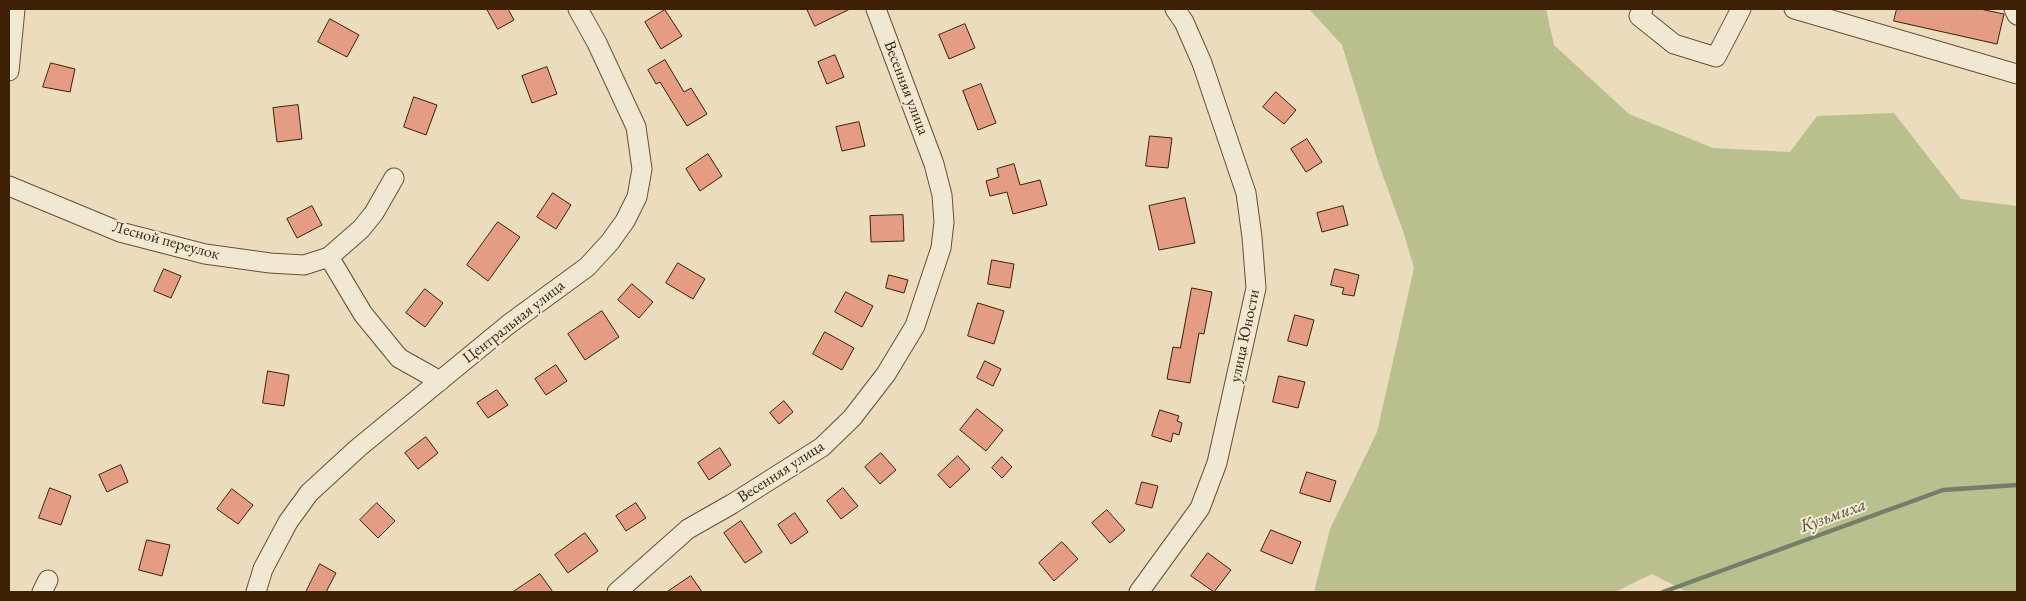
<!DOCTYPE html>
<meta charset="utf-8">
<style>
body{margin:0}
#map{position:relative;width:2026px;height:601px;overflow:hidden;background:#eadcbc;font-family:"EB Garamond",serif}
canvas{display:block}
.frame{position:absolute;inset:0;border:10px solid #3d2005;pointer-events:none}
</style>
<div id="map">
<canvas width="2026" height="601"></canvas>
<div class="frame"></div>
</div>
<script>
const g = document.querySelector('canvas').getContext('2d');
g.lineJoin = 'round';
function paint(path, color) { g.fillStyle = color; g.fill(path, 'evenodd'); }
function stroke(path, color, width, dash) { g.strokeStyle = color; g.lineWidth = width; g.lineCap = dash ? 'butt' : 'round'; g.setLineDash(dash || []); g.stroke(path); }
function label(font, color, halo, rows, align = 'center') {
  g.font = font + ' "EB Garamond",serif'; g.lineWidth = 4; g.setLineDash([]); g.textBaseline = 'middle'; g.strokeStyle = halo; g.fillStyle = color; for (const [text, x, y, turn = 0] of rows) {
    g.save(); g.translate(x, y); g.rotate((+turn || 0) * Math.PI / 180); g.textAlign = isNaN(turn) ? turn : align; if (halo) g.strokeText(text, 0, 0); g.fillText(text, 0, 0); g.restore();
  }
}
const green = new Path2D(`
 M1309,9H1546L1554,45L1629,114L1713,148L1790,152L1817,116L1894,113L1961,199L2017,206V592H1687L1652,574L1615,592H1314L1330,529L1377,432L1414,268L1404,234L1378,162L1342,45Z`);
const stream = new Path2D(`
 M1663,592L1943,490L2017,485`);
const building = new Path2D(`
 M487,9H508L514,20L498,29Z
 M807,9H850L815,26Z
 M1897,9H1980L2004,14L1997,44L1894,21Z
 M665,10L682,36L661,49L645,22Z
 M330,19L359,35L347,57L318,42Z
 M965,24L975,48L949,59L939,35Z
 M835,55L844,77L827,84L818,62Z
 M665,60L684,92L691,88L707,114L687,126L660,82L656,84L648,70Z
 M51,63L75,69L70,92L43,87Z
 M547,67L557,94L532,103L522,76Z
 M981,84L996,123L978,130L963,91Z
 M1276,92L1296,110L1284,124L1263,107Z
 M414,97L437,105L426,135L404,127Z
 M298,105L302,139L277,142L273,108Z
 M859,122L865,146L842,151L836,127Z
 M1150,136L1172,138L1168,168L1146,166Z
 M1307,139L1322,162L1306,172L1291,149Z
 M708,154L722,176L700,191L686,169Z
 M1014,164L1020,185L1040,180L1047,205L1013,214L1007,192L990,196L986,181L999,177L997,169Z
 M553,193L571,205L556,229L537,217Z
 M1185,198L1195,243L1159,250L1149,206Z
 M312,206L322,225L297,238L287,219Z
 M1343,206L1348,225L1322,232L1317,213Z
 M903,215L904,241L871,242L870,216Z
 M498,222L520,237L488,281L467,265Z
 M992,260L1014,264L1010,288L988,284Z
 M678,263L705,279L693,299L666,283Z
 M164,269L181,276L171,298L154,291Z
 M1335,269L1359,275L1354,296L1342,294L1344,288L1331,285Z
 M889,275L908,280L904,293L886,288Z
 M632,284L653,302L639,318L618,300Z
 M1192,288L1212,292L1204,334L1199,333L1190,383L1167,379L1173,347L1180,348Z
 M425,289L443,303L425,327L406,313Z
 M846,292L873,306L862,327L835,312Z
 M978,303L1004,311L994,344L968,336Z
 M602,311L619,337L585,360L568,334Z
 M1295,315L1314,320L1307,346L1288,341Z
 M825,332L854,348L842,370L813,354Z
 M985,361L1001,369L993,386L977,378Z
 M556,365L567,381L546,395L535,379Z
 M268,371L289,375L284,406L263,403Z
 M1279,376L1305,382L1298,408L1273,402Z
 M497,390L508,405L488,418L477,403Z
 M784,401L793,412L779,424L770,413Z
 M977,409L1003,430L986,451L960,430Z
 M1160,410L1179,416L1177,421L1182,423L1179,435L1173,433L1171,442L1152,436Z
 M426,437L438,453L418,469L405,453Z
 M720,448L731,465L709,480L698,463Z
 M881,453L896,470L880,484L865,467Z
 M958,456L970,469L950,488L938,475Z
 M1002,457L1012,467L1002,478L992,468Z
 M121,465L128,482L107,492L99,475Z
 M1307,472L1336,481L1330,502L1300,493Z
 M1142,482L1158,486L1152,508L1136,504Z
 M50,488L71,496L61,525L39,518Z
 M843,488L858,506L841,519L827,501Z
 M232,489L253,505L238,524L217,509Z
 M377,503L395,521L378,538L360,520Z
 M636,503L646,518L626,531L616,516Z
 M1107,510L1125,530L1110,543L1092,523Z
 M795,513L808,532L791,544L778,525Z
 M741,521L762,552L745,563L724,533Z
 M1271,530L1301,542L1292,564L1261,551Z
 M585,533L598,551L568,573L555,555Z
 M147,540L170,545L162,576L139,570Z
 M1062,542L1078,559L1054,581L1039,563Z
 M1208,553L1231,570L1214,592L1191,576Z
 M320,564L336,573L326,592H306Z
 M540,574L553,592H513Z
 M691,576L702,592H667Z`);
const minor = new Path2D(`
 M1643,9L1639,16L1674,44L1716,57L1741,9
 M1794,9L2017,74
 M2014,9L2017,15
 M9,71L15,9
 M9,186L120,232L205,254L270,263L304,265L329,257L361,229L374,213L394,178
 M329,257L363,314L399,358L440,381
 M42,592L48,580
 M256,592L263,569L288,522L309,493L358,448L509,324L587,267L610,242L625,221L637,197L642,169L636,127L597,43L578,9
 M617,592L688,529L732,504L822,447L852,418L886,374L915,326L941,248L944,222L942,195L934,164L876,9
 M1139,592L1200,508L1217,463L1256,288L1252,237L1246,193L1202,63L1184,22L1175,9`);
const streetNames = [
 ["Весенняя улица",906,88,69],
 ["Лесной переулок",166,241,15],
 ["Центральная улица",514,322,-38],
 ["улица Юности",1245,336,-78],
 ["Весенняя улица",781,472,-33]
];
const waterNames = [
 ["Кузьмиха",1833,516,-20]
];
paint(green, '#babf8e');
stroke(stream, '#747e6b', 4.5);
paint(building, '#e49c84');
stroke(building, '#3d2005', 1);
stroke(minor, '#684f33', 21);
stroke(minor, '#f1e8d3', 19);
label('16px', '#3d2005', '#f1e8d3', streetNames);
label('italic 18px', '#584f38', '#f1e8d3', waterNames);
</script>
